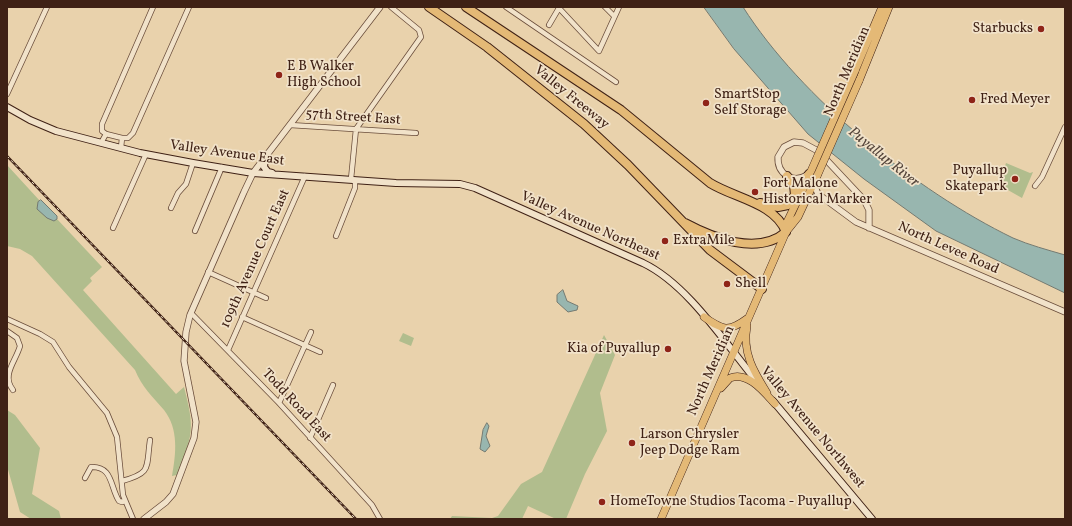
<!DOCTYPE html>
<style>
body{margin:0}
#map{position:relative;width:1072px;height:526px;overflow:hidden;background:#e9d2ac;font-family:Vollkorn,serif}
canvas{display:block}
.frame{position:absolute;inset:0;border:8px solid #3f2115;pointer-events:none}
</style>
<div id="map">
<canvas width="1072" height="526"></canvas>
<div class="frame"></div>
</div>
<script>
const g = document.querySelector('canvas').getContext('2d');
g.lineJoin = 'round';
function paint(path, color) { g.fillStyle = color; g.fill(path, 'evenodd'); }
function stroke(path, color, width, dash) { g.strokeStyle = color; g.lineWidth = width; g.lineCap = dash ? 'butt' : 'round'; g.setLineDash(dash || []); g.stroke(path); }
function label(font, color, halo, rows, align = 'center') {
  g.font = font + ' Vollkorn,serif'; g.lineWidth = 3.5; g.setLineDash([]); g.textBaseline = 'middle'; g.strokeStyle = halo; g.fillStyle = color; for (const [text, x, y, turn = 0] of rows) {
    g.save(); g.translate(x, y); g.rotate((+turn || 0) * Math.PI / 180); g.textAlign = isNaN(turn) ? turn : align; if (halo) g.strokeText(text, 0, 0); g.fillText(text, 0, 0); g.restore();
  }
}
const green = new Path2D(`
 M1006,163L1030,173L1033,172L1022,198L999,185Z
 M7,165L40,201L38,202L54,220L57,219L102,267L90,278L92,281L83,290L176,394L184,387C195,429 193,435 177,475L172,476C176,454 179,429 164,410C152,396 142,387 135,370L32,256L20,249L7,246Z
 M403,333L414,338L411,346L399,341Z
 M604,335L615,355L600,393L607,431L585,474L566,519H556L528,506L522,519H450L452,516L492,518L498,516L521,484L542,472Z
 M7,410L15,415L40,448L32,494L59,511L61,519H31L20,512L7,466Z`);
const water = new Path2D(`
 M704,7H743C801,98 916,191 1013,238C1029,245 1048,250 1065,255V293L936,231L864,179L808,134L734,49Z
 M41,200L57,216V219L54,221L47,218L37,209L38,202Z
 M563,290L567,301L578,306L577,310L568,312L557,302V295Z
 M487,423L489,426L486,436L490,446L485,452L480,449L483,430Z`);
const minor = new Path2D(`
 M506,7L616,82
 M558,7L599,51L619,7
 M605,7L614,16
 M549,25L559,8
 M7,94L47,7
 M290,125L416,133
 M106,134L122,138
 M101,143L106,134L102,131V124L153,7
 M121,148L122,138H128L133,133L189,7
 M351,179L356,129L421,37L419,30L391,7
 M1035,186L1042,177L1065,127
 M171,208L178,193L186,184L193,163
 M113,228L146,154
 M195,231L222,167
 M336,236L355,188V180
 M208,272L266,298
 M191,313L279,403L372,505L380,519
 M242,317L320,352
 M7,319L40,334L53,342L69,367L107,413L117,437L123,495L133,519
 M7,331L17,338L20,346C16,361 1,375 13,390
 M228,350L305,176
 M279,403L311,332
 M310,438L333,385
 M85,478L91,467C113,466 110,487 119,501L122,502L125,501
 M122,481C152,473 146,468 150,440`);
const tertiary = new Path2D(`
 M807,175C793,184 777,174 778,157L784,147L794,142L803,143L818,151L864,200L869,210V228
 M815,183V187L818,194L856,222L1065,312
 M805,202L815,197L823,198
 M144,519L166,502L173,494L194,438L196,422L184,361L186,332L190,315L244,192L253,173L380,7`);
const secondary = new Path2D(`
 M7,107L30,120L56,131L140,153L193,163L253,173L396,183L460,184L475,188L643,263C689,285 726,345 759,384
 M265,158L264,167L268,172L272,173
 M773,401L872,519`);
const primary = new Path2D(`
 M855,71L882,7
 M859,81L889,7
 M786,232L798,217L818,174
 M704,317C723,330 728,333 748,318
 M747,326C742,353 754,372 767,393
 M721,388L730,378C748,371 764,392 775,404
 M661,519L786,232L787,222L804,187`);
const motorway = new Path2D(`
 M429,7L487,47L584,124L628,165L710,250L762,289
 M466,7L621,110L710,183C734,198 775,203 786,232C758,256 713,238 685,223
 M787,176L794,185L795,195
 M760,203L778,207L788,205L809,174`);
const rail = new Path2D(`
 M7,156L356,519`);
const primaryBridge = new Path2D(`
 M811,171L855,71
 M818,174L859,81`);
const markers = [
 [1041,29,4,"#8f2418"],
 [279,75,4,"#8f2418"],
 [972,100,4,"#8f2418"],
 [706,103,4,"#8f2418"],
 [1015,179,4,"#8f2418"],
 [755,192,4,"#8f2418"],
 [665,241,4,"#8f2418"],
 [727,284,4,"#8f2418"],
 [668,349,4,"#8f2418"],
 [632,443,4,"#8f2418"],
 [602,502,4,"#8f2418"]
];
const poiNames = [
 ["Starbucks",1033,29,"right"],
 ["E B Walker",287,67],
 ["High School",287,83],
 ["SmartStop",714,95],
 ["Self Storage",714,111],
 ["Fred Meyer",980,100],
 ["Puyallup",1007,171,"right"],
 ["Skatepark",1007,187,"right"],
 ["Fort Malone",763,184],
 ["Historical Marker",763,200],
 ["ExtraMile",673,241],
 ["Shell",735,284],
 ["Kia of Puyallup",660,349,"right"],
 ["Larson Chrysler",640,435],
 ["Jeep Dodge Ram",640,451],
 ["HomeTowne Studios Tacoma - Puyallup",610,502]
];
const streetNames = [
 ["North Meridian",848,72,-67],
 ["Valley Freeway",571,98,39],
 ["57th Street East",353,118,4],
 ["Valley Avenue East",227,154,8],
 ["Valley Avenue Northeast",590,227,24],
 ["North Levee Road",948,249,24],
 ["109th Avenue Court East",256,259,-66],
 ["North Meridian",712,371,-66],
 ["Todd Road East",296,406,47],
 ["Valley Avenue Northwest",812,428,50]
];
const waterNames = [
 ["Puyallup River",883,158,39]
];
paint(green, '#b1bd8d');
paint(water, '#98b6af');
stroke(water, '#747a71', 1);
stroke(minor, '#6a4d3b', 6);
stroke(tertiary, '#6a4d3b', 7);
stroke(secondary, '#3f2115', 8);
stroke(primary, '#3f2115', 8);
stroke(motorway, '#3f2115', 10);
stroke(minor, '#f1e2c9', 4.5);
stroke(tertiary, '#f1e2c9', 5.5);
stroke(secondary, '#f1e2c9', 6);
stroke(primary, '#e4b976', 7);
stroke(motorway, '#e4b976', 8);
stroke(rail, '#3f2115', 2.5);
stroke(rail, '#f1e2c9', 1, [3]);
stroke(primaryBridge, '#3f2115', 8, []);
stroke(primaryBridge, '#e4b976', 7);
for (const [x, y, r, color] of markers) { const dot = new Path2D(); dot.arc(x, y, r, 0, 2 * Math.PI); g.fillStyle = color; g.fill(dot); stroke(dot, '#f1e2c9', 1.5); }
label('14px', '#3f2115', '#f1e2c9', poiNames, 'left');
label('14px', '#3f2115', '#f1e2c9', streetNames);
label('italic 15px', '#55463c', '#f1e2c9', waterNames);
</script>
